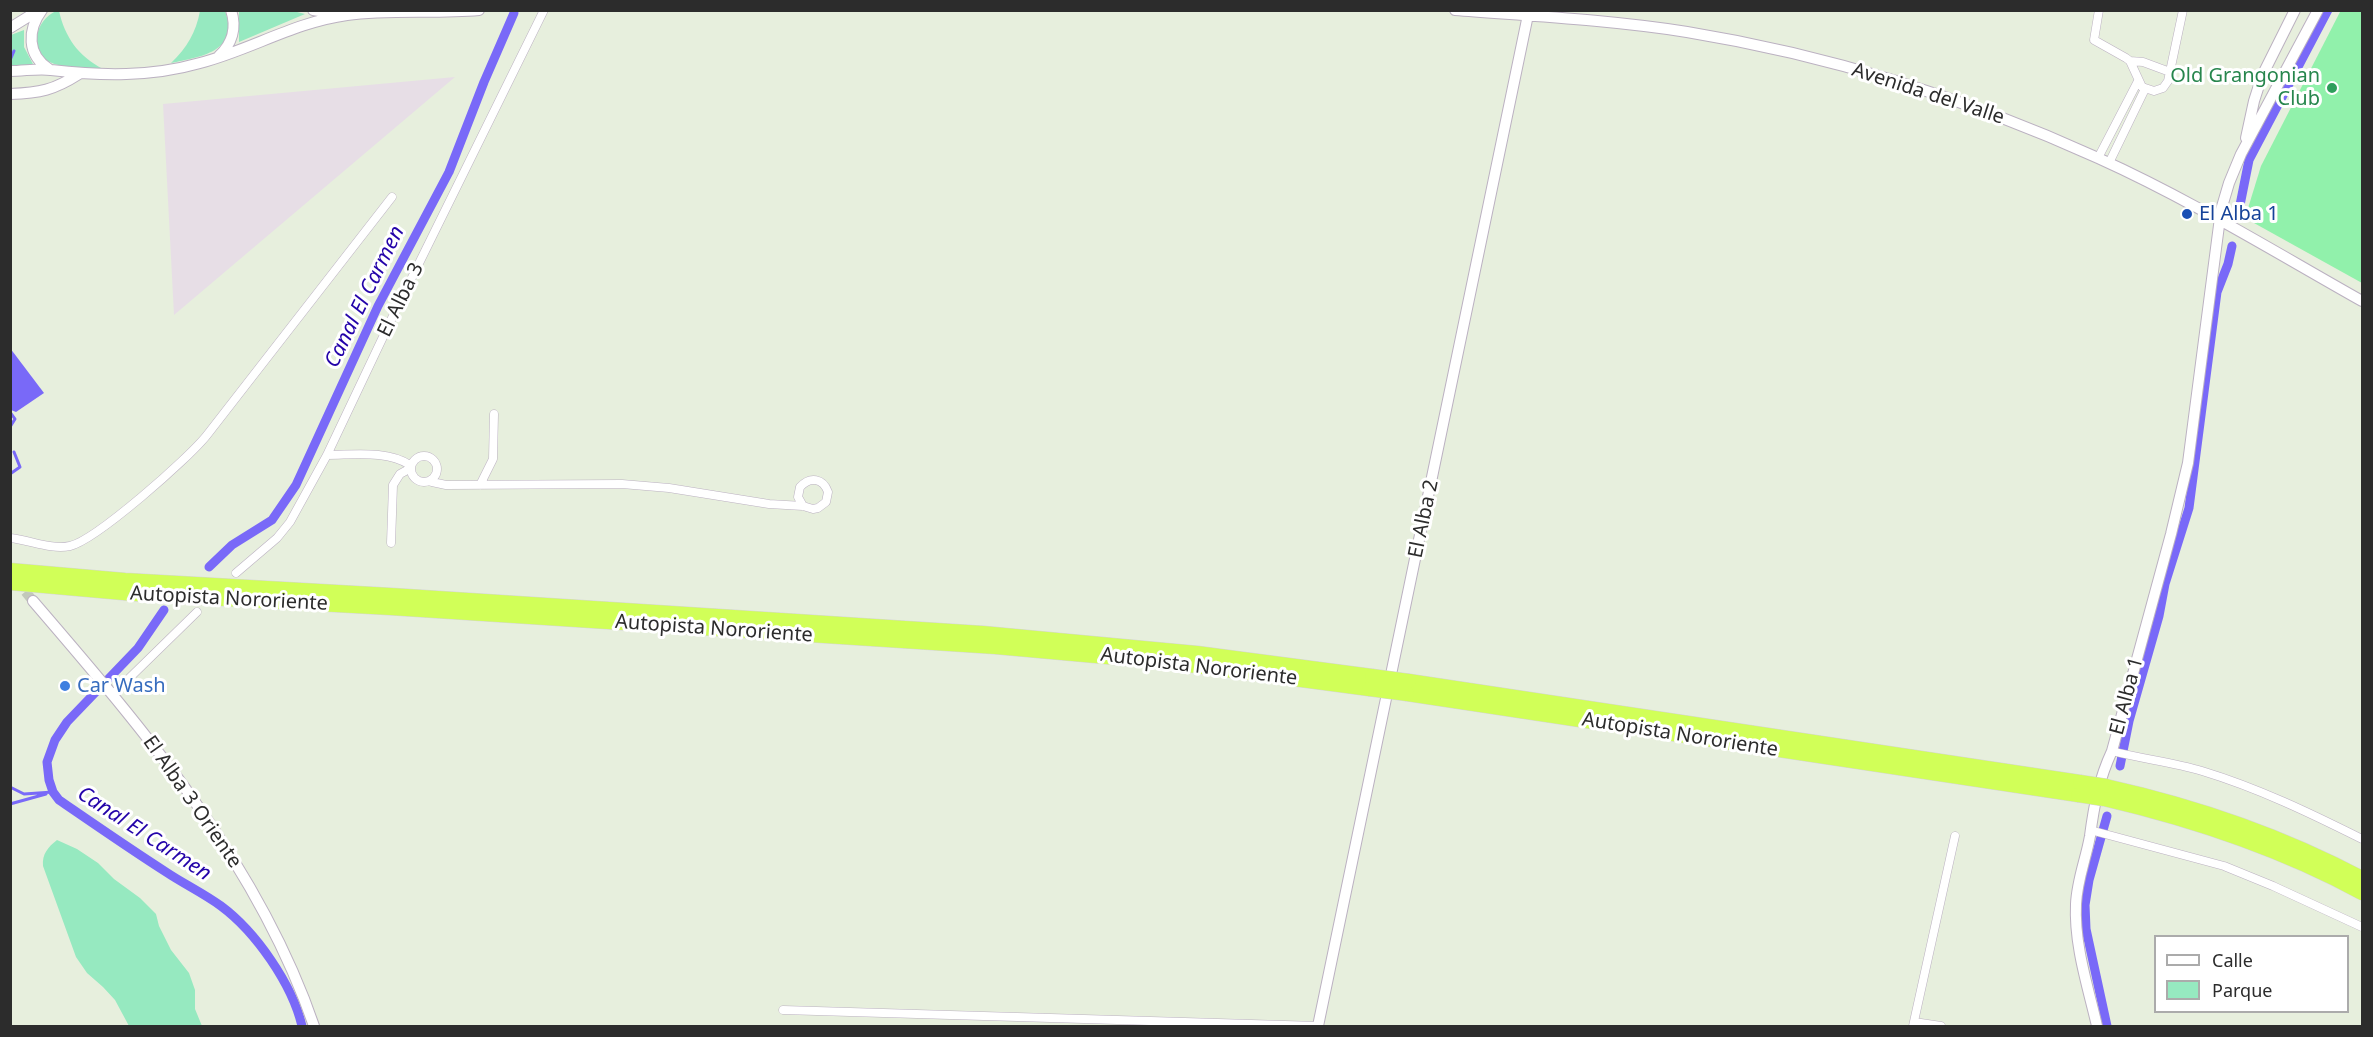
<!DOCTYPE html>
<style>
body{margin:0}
#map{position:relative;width:2373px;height:1037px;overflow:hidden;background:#e7efdd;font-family:"Noto Sans",sans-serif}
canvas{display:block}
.frame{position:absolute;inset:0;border:12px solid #2c2c2c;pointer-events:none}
.legend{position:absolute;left:2154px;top:935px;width:195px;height:78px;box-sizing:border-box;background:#fff;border:2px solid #ababab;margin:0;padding:8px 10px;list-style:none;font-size:18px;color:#2c2c2c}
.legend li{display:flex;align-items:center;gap:12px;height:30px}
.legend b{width:30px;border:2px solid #ababab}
</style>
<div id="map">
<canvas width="2373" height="1037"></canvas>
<div class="frame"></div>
<ul class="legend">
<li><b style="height:8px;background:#fff"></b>Calle</li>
<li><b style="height:16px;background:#96e9c0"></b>Parque</li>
</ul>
</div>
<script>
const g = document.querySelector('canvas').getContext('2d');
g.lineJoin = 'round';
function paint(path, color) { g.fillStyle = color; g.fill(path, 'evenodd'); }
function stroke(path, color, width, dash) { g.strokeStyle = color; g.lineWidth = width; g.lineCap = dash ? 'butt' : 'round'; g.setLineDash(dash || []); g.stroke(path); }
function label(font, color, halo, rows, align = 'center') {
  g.font = font + ' "Noto Sans",sans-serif'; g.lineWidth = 6; g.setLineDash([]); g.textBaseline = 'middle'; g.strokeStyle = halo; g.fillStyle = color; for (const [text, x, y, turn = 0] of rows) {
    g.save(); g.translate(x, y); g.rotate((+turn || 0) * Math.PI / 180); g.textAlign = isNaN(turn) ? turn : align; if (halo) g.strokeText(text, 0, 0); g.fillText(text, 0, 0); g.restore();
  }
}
const industrial = new Path2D(`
 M455,77L174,315L163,104Z`);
const green = new Path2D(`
 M56,11H59C65,37 78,56 103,69C80,67 31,72 37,36C39,24 46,16 56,11Z
 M200,11H225C240,52 200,57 171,63C187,48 196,32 200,11Z
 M239,11H293L305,14L239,42Z
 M24,30V47L34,66H11V35Z
 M57,840L77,849L98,863L114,879L140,898L156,914L159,926L171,950L189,973L195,990V1009L202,1026H129L115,1000L103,987L87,973L76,957L43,866C42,854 48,847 57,840Z`);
const pitch = new Path2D(`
 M2341,10L2362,11V283L2245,218L2261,166Z`);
const water = new Path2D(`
 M10,348L44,393L16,412L11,410Z`);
const stream = new Path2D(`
 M11,58L14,51
 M10,412L15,419L10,427
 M10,474L20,467L14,452
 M10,787L24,794L53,792
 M10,804L46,794`);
const canal = new Path2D(`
 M2238,215L2249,160L2328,10
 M209,567L232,545L272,520L296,485L378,306L449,172L484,82L514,13
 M164,610L138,648L67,722L55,740L47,762L49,780L53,792L59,800C94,824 130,849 166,872C184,884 203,893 221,906C256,932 292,984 302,1026
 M2120,766L2129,721L2159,616L2165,584L2189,508L2217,292L2228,264L2232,246
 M2107,816L2089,880L2085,905L2086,929L2107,1026`);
const secondaryTunnel = new Path2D(`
 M16,580L33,601`);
const street = new Path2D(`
 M2099,10L2094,40L2126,58L2130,61L2142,87L2154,91L2163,88L2168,81L2183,10
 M2130,61L2143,62L2170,72
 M2098,158L2138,81
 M2109,163L2145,89
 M327,455C354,455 387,450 410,465
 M411 469a13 13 0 1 1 26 0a13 13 0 1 1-26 0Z
 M432,482L446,485L622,484L669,488L769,504L803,506L813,509L818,508L826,502L828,492C823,478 810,476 800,487L798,497L803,506
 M480,485L493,459L494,414
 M10,538C30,540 51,550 70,546C96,540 189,458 207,435L392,197
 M391,543L393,485L400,474L409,469
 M236,573L277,538L290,522L306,493L327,455L392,318L544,10
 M113,694L197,612
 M2112,751C2142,759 2172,762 2202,771C2258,788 2310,813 2362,839
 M2090,830L2224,866L2273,886L2362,927
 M783,1010L1318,1026
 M1914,1022L1941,1026
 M1913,1026L1955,836`);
const secondary = new Path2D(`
 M42,10C27,30 27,55 49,69
 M313,10L338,14
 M1455,10C1532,16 1610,20 1687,32C1828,55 1968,99 2098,158C2189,199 2275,252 2362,301
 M10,28L39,10
 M219,56C232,44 237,28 231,10
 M10,71C24,71 39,68 51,70C102,76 151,77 200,63C250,50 295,22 347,15C391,9 435,14 479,10
 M10,94C40,93 54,90 79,74
 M2246,138L2254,101L2262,76L2295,10
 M33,601C144,730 258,863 314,1026
 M1318,1026L1529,10
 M2097,1026C2088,987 2074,945 2076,904C2077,880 2086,859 2090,836C2094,805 2099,779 2112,751L2171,534L2188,463L2221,210L2229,183L2241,154L2318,10`);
const highway = new Path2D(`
 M10,570L125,580L391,595L983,633L1197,653L1372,676
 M10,583L134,594L390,608L995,647L1173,663L1369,689
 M1409,681L2080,782
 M1407,694L2078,795
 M2106,786C2196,806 2281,835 2362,878
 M2104,799C2194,820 2281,849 2362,893`);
const highwayBridge = new Path2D(`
 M1372,676L1409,681
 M1369,689L1407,694
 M2080,782L2106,786
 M2078,795L2104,799`);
const markers = [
 [2332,88,6,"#2e9e5b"],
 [2187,214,6,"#1a4fb4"],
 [65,686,6,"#3f7fe0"]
];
const leisureNames = [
 ["Old Grangonian",2320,76],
 ["Club",2320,99]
];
const streetNames = [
 ["Avenida del Valle",1928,94,18],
 ["El Alba 3",401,300,-64],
 ["El Alba 2",1424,519,-78],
 ["Autopista Nororiente",229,599,3],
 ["Autopista Nororiente",714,629,4],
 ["Autopista Nororiente",1199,667,7],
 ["El Alba 1",2127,696,-75],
 ["Autopista Nororiente",1680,735,9],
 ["El Alba 3 Oriente",192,802,55]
];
const transitNames = [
 ["El Alba 1",2199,214]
];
const shopNames = [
 ["Car Wash",77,686]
];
const waterNames = [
 ["Canal El Carmen",365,297,-64],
 ["Canal El Carmen",144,834,33]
];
paint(industrial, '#e7dee6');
paint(green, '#96e9c0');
paint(pitch, '#91f1ab');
paint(water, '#7969f8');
stroke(stream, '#7969f8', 3);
stroke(canal, '#7969f8', 9);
stroke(secondaryTunnel, '#c2c8ba', 10, [10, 5]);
stroke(street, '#bbb1c1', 9);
stroke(secondary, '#bbb1c1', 12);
stroke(highway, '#d5d5d5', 15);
stroke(street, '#fff', 8);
stroke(secondary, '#fff', 10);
stroke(highway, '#d1ff58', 14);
stroke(highwayBridge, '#d5d5d5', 15, []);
stroke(highwayBridge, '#d1ff58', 14);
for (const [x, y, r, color] of markers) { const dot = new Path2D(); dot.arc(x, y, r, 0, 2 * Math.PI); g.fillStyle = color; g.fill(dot); stroke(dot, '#fff', 2); }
label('20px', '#27864d', '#fff', leisureNames, 'right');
label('20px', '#2c2c2c', '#fff', streetNames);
label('20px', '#164399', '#fff', transitNames, 'left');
label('20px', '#366cbe', '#fff', shopNames, 'left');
label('italic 21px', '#2303a9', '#fff', waterNames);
</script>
